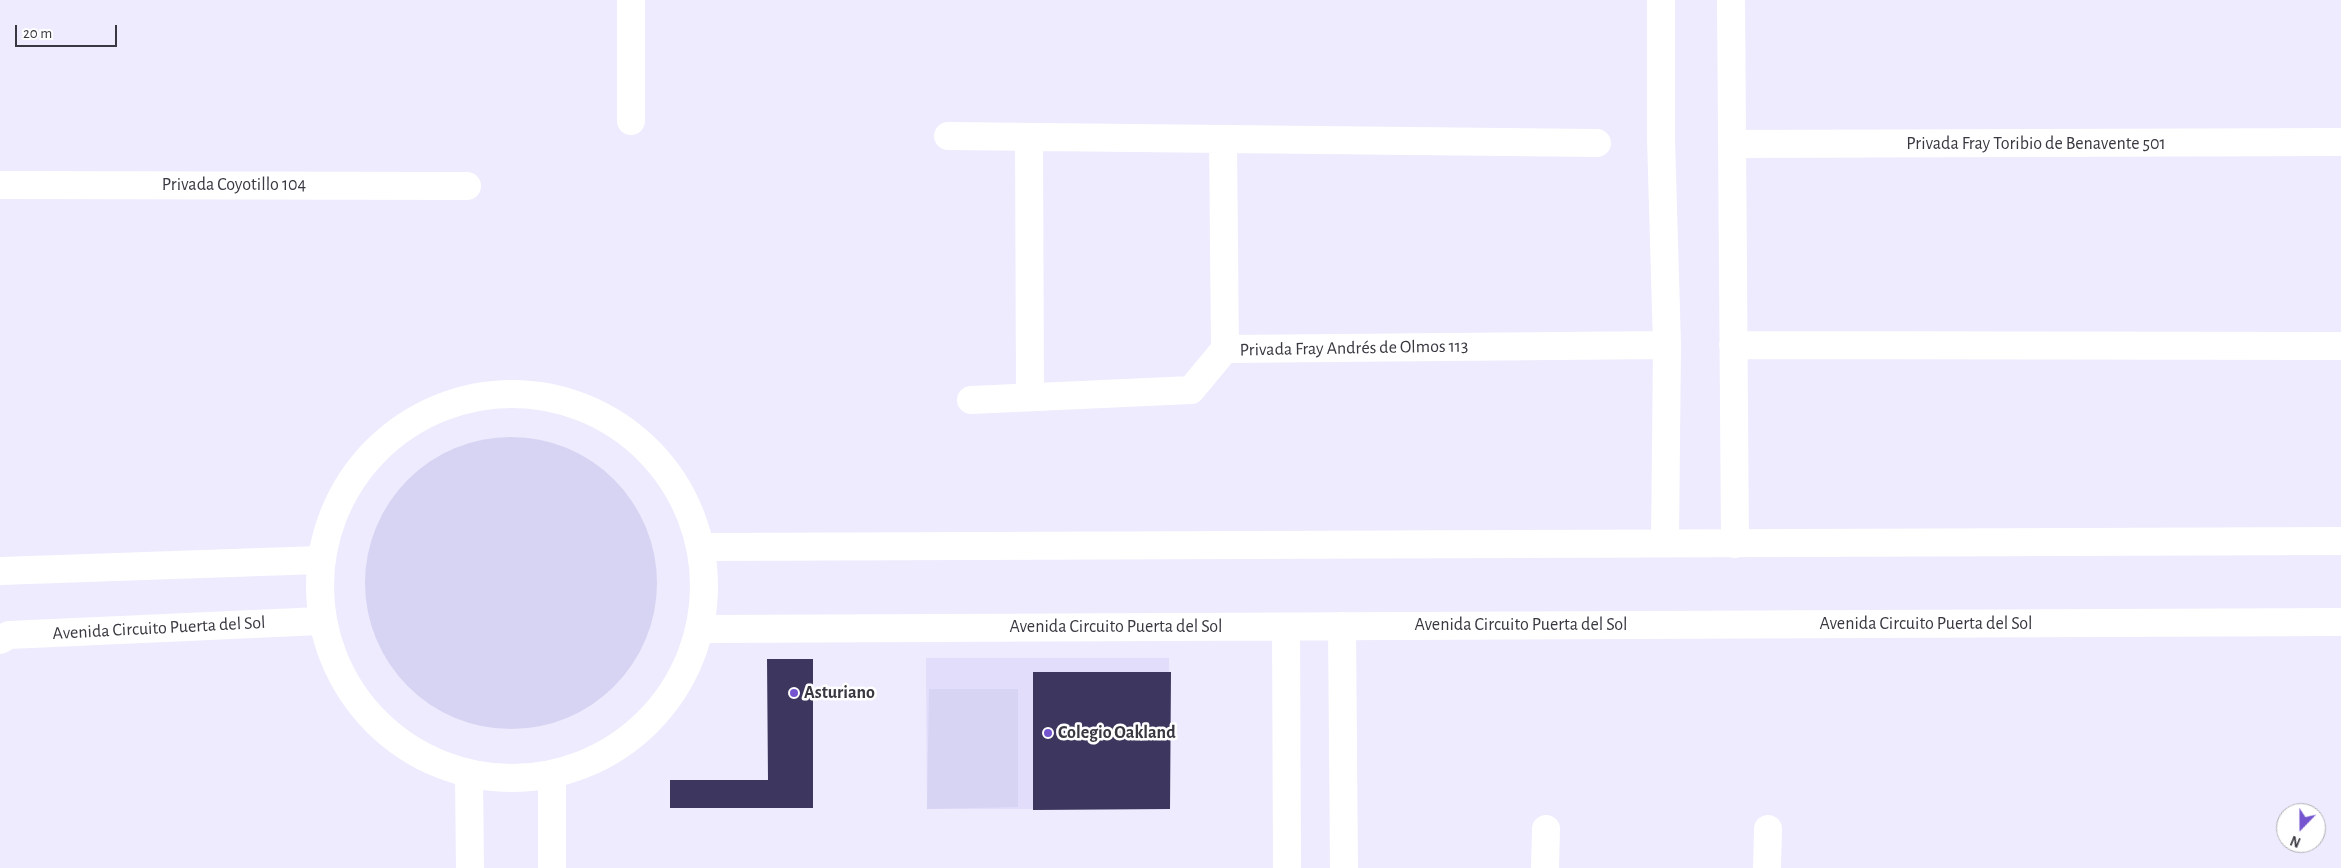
<!DOCTYPE html>
<meta charset="utf-8">
<style>
body{margin:0}
#map{position:relative;width:2341px;height:868px;overflow:hidden;background:#edebfd;font-family:"Alegreya Sans",sans-serif}
canvas{display:block}
.north{position:absolute;left:2276px;top:803px;width:50px;height:50px;box-sizing:border-box;background:#fff;border:1px solid #b0afb3;border-radius:50%;rotate:202deg;font-size:14px;font-weight:700;line-height:20px;text-align:center;color:#393841}
.north::after{content:'';display:block;margin:auto;width:18px;height:22px;background:#7455cf;clip-path:polygon(50% 0,100% 100%,50% 72%,0 100%)}
.scale{position:absolute;left:15px;top:25px;width:102px;height:22px;box-sizing:border-box;border:2px solid #393841;border-top:0;padding-left:6px;font-size:15px;line-height:18px;white-space:nowrap;color:#393841;-webkit-text-stroke:4px #fff;paint-order:stroke}
</style>
<div id="map">
<canvas width="2341" height="868"></canvas>
<div class="north">N</div>
<div class="scale">20 m</div>
</div>
<script>
const g = document.querySelector('canvas').getContext('2d');
g.lineJoin = 'round';
function paint(path, color) { g.fillStyle = color; g.fill(path, 'evenodd'); }
function stroke(path, color, width, dash) { g.strokeStyle = color; g.lineWidth = width; g.lineCap = dash ? 'butt' : 'round'; g.setLineDash(dash || []); g.stroke(path); }
function label(font, color, halo, rows, align = 'center') {
  g.font = font + ' "Alegreya Sans",sans-serif'; g.lineWidth = 5; g.setLineDash([]); g.textBaseline = 'middle'; g.strokeStyle = halo; g.fillStyle = color; for (const [text, x, y, turn = 0] of rows) {
    g.save(); g.translate(x, y); g.rotate((+turn || 0) * Math.PI / 180); g.textAlign = isNaN(turn) ? turn : align; if (halo) g.strokeText(text, 0, 0); g.fillText(text, 0, 0); g.restore();
  }
}
const built = new Path2D(`
 M926,658H1169L1170,809H927Z`);
const green = new Path2D(`
 M365 583a146 146 0 1 1 292 0a146 146 0 1 1-292 0Z
 M929,689H1018V807L927,809Z`);
const building = new Path2D(`
 M767,659H813V808H670V780H768Z
 M1033,672H1171L1170,809L1033,810Z`);
const minor = new Path2D(`
 M631,0V121
 M1661,0V139L1667,345L1665,542
 M1731,0L1735,544
 M948,136L1597,143
 M1029,137L1030,397
 M1223,139L1225,349
 M1732,144L2341,142
 M0,185L467,186
 M1733,345L2341,346
 M971,400L1191,390L1225,349L1667,345
 M0,571L319,560
 M0,640L9,635L320,621
 M1545,868L1546,829
 M1767,868L1768,829`);
const tertiary = new Path2D(`
 M320 586a192 192 0 1 1 384 0a192 192 0 1 1-384 0Z
 M702,547L2341,541
 M1342,626L1344,868
 M1286,627L1287,868
 M702,629L2341,622
 M469,775L470,868
 M552,776V868`);
const markers = [
 [794,693,5,"#7455cf"],
 [1048,733,5,"#7455cf"]
];
const streetNames = [
 ["Privada Fray Toribio de Benavente 501",2036,144],
 ["Privada Coyotillo 104",234,185],
 ["Privada Fray Andrés de Olmos 113",1354,348,-1],
 ["Avenida Circuito Puerta del Sol",1926,624],
 ["Avenida Circuito Puerta del Sol",1521,625],
 ["Avenida Circuito Puerta del Sol",1116,627],
 ["Avenida Circuito Puerta del Sol",159,628,-3]
];
const poiNames = [
 ["Asturiano",804,693],
 ["Colegio Oakland",1058,733]
];
paint(built, '#e1ddfb');
paint(green, '#d7d4f3');
paint(building, '#3d365e');
stroke(minor, '#fff', 28);
stroke(tertiary, '#fff', 28);
for (const [x, y, r, color] of markers) { const dot = new Path2D(); dot.arc(x, y, r, 0, 2 * Math.PI); g.fillStyle = color; g.fill(dot); stroke(dot, '#fff', 2); }
label('18px', '#393841', '#fff', streetNames);
label('bold 18px', '#393841', '#fff', poiNames, 'left');
</script>
